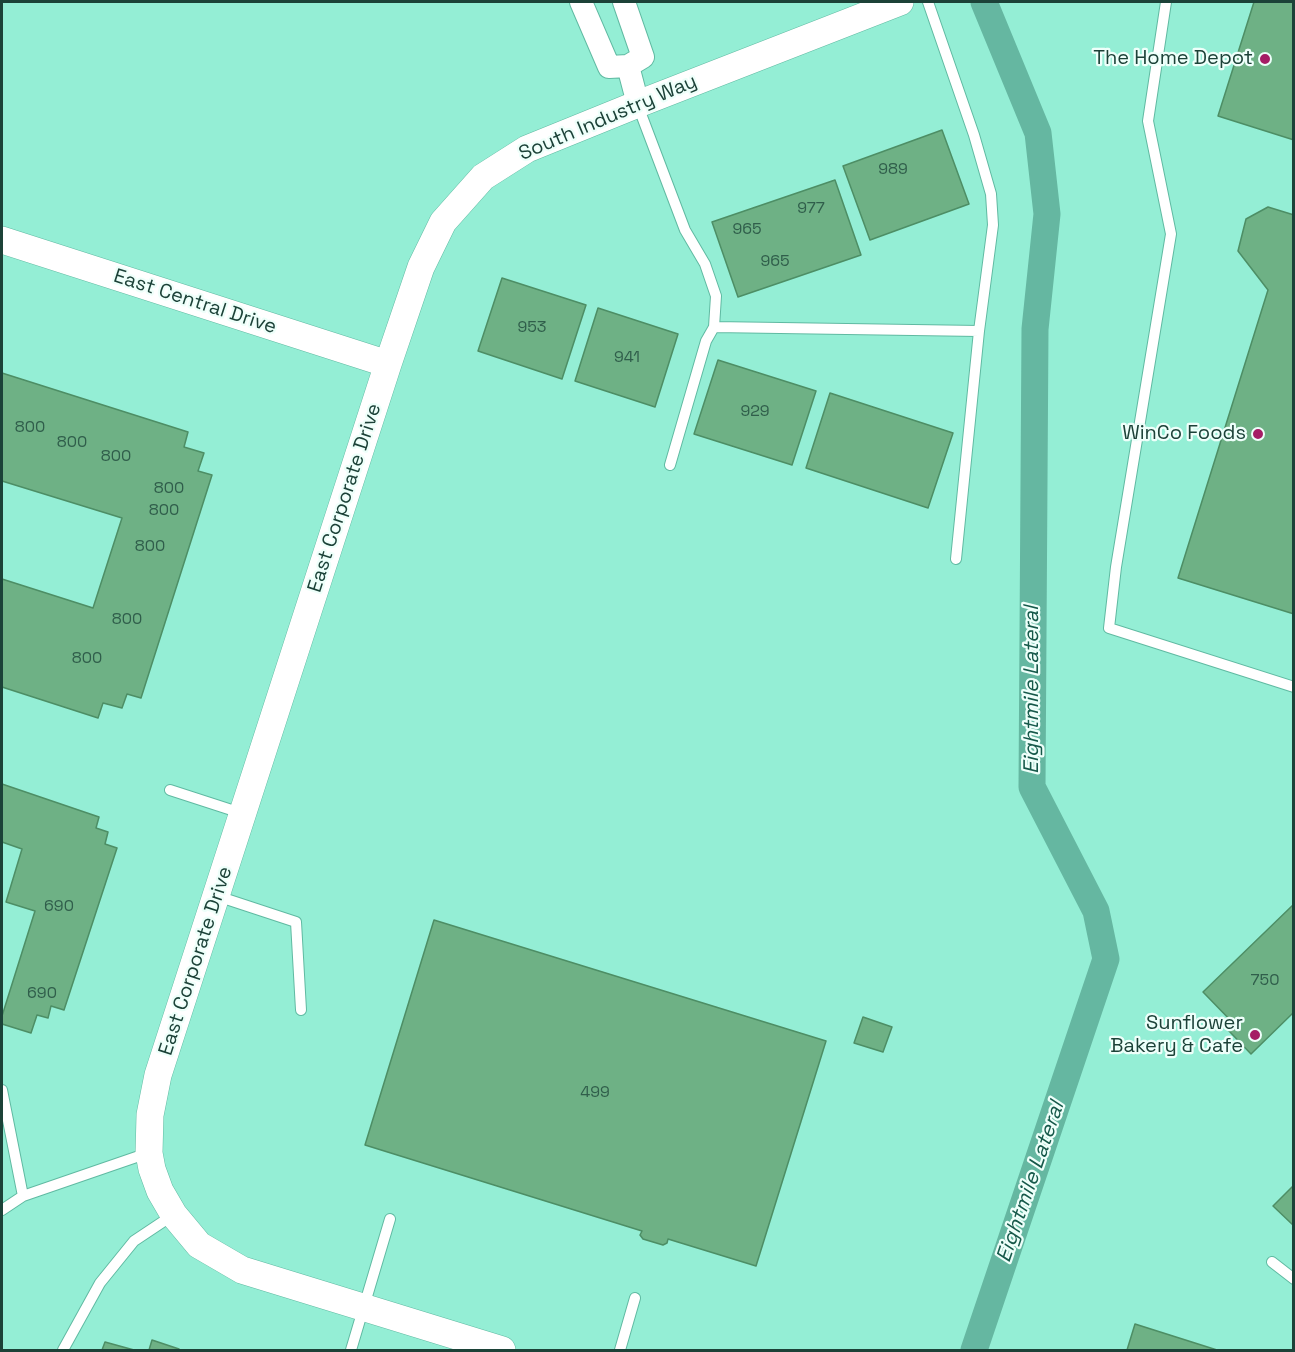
<!DOCTYPE html>
<style>
body{margin:0}
#map{position:relative;width:1295px;height:1352px;overflow:hidden;background:#94eed5;font-family:"Space Grotesk",sans-serif}
canvas{display:block}
.frame{position:absolute;inset:0;border:3px solid #1c4238;pointer-events:none}
</style>
<div id="map">
<canvas width="1295" height="1352"></canvas>
<div class="frame"></div>
</div>
<script>
const g = document.querySelector('canvas').getContext('2d');
g.lineJoin = 'round';
function stroke(path, color, width, dash) { g.strokeStyle = color; g.lineWidth = width; g.lineCap = dash ? 'butt' : 'round'; g.setLineDash(dash || []); g.stroke(path); }
function paint(path, color) { g.fillStyle = color; g.fill(path, 'evenodd'); }
function label(font, color, halo, rows, align = 'center') {
  g.font = font + ' "Space Grotesk",sans-serif'; g.lineWidth = 4.5; g.setLineDash([]); g.textBaseline = 'middle'; g.strokeStyle = halo; g.fillStyle = color; for (const [text, x, y, turn = 0] of rows) {
    g.save(); g.translate(x, y); g.rotate((+turn || 0) * Math.PI / 180); g.textAlign = isNaN(turn) ? turn : align; if (halo) g.strokeText(text, 0, 0); g.fillText(text, 0, 0); g.restore();
  }
}
const canal = new Path2D(`
 M974,1350L1106,959L1096,911L1032,787L1035,329L1047,214L1038,133L984,2`);
const building = new Path2D(`
 M1254,2H1294V140L1218,116Z
 M942,130L969,204L870,240L843,166Z
 M835,180L861,255L738,297L712,222Z
 M1268,207L1294,215V614L1178,578L1268,290L1238,251L1246,219Z
 M502,278L586,305L562,379L478,351Z
 M598,308L678,334L655,407L575,381Z
 M718,360L816,391L792,465L694,434Z
 M2,373L188,432L184,447L204,453L198,471L212,475L141,698L127,694L122,708L103,703L98,718L2,687V579L93,608L122,518L2,481Z
 M830,393L953,433L928,508L806,468Z
 M2,784L99,817L96,828L108,832L105,844L117,848L64,1010L51,1006L48,1018L37,1015L31,1033L2,1024V1016L35,911L6,902L22,849L2,842Z
 M1294,904V1012L1251,1054L1229,1031L1235,1025L1203,992Z
 M434,920L826,1041L756,1266L668,1239L667,1243L663,1245L643,1239L640,1235L642,1231L365,1145Z
 M863,1017L892,1027L883,1052L854,1043Z
 M1294,1185V1226L1273,1206Z
 M1135,1324L1217,1350H1127Z
 M152,1340L179,1349V1350H149Z
 M105,1342L134,1350H102Z`);
const service = new Path2D(`
 M928,2L974,135L991,194L993,225L979,331
 M1166,2L1148,121L1171,234L1116,567L1109,628L1294,687
 M638,106L685,230L705,264L716,296L714,327
 M670,465L706,341L714,327L979,331L956,559
 M170,790L244,814
 M217,896L296,922L301,1010
 M2,1090L23,1196L148,1153
 M2,1210L23,1196
 M1272,1262L1294,1279
 M63,1350L100,1283L134,1241L173,1215
 M351,1350L390,1219
 M620,1350L635,1298`);
const minor = new Path2D(`
 M581,2L609,67L628,66L643,57L624,2
 M628,66L638,104`);
const tertiary = new Path2D(`
 M2,240L388,364
 M502,1350L242,1270L199,1245L174,1215L160,1191L152,1169L149,1153L150,1115L158,1075L388,364L421,267L443,222L483,177L527,149L638,104L900,2`);
const markers = [
 [1265,59,6,"#a51d65"],
 [1258,434,6,"#a51d65"],
 [1255,1035,6,"#a51d65"]
];
const numberNames = [
 ["989",893,170],
 ["977",811,209],
 ["965",747,230],
 ["965",775,262],
 ["953",532,328],
 ["941",627,358],
 ["929",755,412],
 ["800",30,428],
 ["800",72,443],
 ["800",116,457],
 ["800",169,489],
 ["800",164,511],
 ["800",150,547],
 ["800",127,620],
 ["800",87,659],
 ["690",59,907],
 ["750",1265,981],
 ["690",42,994],
 ["499",595,1093]
];
const poiNames = [
 ["The Home Depot",1253,59],
 ["WinCo Foods",1246,434],
 ["Sunflower",1243,1024],
 ["Bakery & Cafe",1243,1047]
];
const streetNames = [
 ["South Industry Way",608,118,-23],
 ["East Central Drive",195,302,18],
 ["East Corporate Drive",345,498,-72],
 ["East Corporate Drive",196,961,-72]
];
const waterNames = [
 ["Eightmile Lateral",1032,690,-90],
 ["Eightmile Lateral",1031,1182,-71]
];
stroke(canal, '#65b7a1', 27);
paint(building, '#6eb185');
stroke(building, '#4d8e65', 1.5);
stroke(service, '#60baa2', 12);
stroke(minor, '#60baa2', 24);
stroke(tertiary, '#60baa2', 28);
stroke(service, '#fff', 10);
stroke(minor, '#fff', 22);
stroke(tertiary, '#fff', 27);
for (const [x, y, r, color] of markers) { const dot = new Path2D(); dot.arc(x, y, r, 0, 2 * Math.PI); g.fillStyle = color; g.fill(dot); stroke(dot, '#eefffa', 2); }
label('16px', '#305e4b', null, numberNames);
label('20px', '#1c4238', '#eefffa', poiNames, 'right');
label('20px', '#1c4238', '#eefffa', streetNames);
label('italic 21px', '#16594a', '#eefffa', waterNames);
</script>
